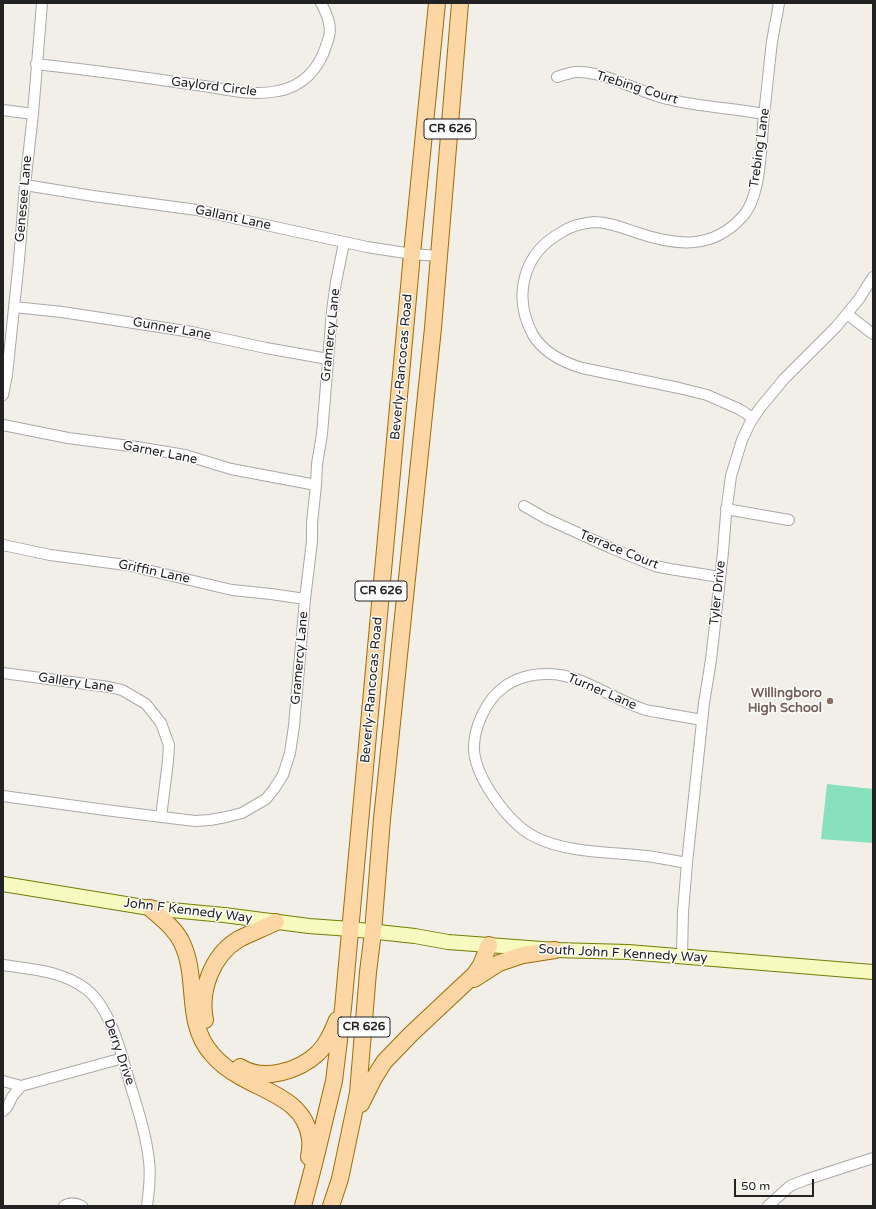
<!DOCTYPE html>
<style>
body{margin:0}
#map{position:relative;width:876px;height:1209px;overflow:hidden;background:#f2efe9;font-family:"Varela Round",sans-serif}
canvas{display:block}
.frame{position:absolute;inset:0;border:4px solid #222;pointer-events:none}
.scale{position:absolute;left:734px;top:1179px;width:80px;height:18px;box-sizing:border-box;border:2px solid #222;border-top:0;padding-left:5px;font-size:12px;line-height:14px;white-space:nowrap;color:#222;-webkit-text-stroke:3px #fff;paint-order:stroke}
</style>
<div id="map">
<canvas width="876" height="1209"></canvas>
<div class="frame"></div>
<div class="scale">50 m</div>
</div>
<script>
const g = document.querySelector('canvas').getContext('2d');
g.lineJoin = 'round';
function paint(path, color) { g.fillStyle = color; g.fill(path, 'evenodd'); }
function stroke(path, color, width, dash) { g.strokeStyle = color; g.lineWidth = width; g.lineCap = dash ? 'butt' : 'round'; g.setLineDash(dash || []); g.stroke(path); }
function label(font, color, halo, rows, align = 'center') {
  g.font = font + ' "Varela Round",sans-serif'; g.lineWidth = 3; g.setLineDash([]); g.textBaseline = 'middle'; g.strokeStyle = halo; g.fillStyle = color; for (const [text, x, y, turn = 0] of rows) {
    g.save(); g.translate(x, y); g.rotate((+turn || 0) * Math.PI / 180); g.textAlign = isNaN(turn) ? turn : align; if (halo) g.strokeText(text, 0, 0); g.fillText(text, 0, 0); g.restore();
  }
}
const pitch = new Path2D(`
 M827,784L873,789V843L821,839Z`);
const street = new Path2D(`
 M36,64C90,70 143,77 196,85C223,88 250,97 278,91C302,87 319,69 326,46C329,39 331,31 329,23C328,16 324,9 321,3
 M557,77C563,75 569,73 575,72C604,70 639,93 668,99C699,107 732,108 764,114
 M3,110L33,114
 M25,185L93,196L197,210L367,247L412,254L439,256
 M14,307L62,312L192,332L266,348L328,359
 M847,314L873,334
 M3,395L7,375L19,260L25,185L33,114L42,3
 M753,418L739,409L707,395L679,388L582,368C562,362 544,353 533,335C512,296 523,253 562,232C571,226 583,223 594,222C609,222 623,228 638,233C677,246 713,250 743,216C762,195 761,142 764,114C767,90 769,66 772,42C774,29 777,16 779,3
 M3,425L68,438L137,447L185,455L231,469L316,485
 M524,506L545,518L611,548L655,566L670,569L720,577
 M726,509L789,520
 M3,545L50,555L126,565L232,590L271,594L305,599
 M3,673L109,687L122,690L146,704L161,723L169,745L168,761L161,817
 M3,796L113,811L195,821L210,820L226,817L242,813L266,799L274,789L283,775L290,753L294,726L305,599L312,541V523L316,485L317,464L322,434L332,311L336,282L344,243
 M687,863C676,861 665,859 654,857C618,852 568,854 535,837C509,824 477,780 474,751C473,728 486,700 504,687C516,678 532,674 547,674C580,673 612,699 643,709C647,711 653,711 657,712C672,715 687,717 702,720
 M682,956L683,912L687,863L704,703L711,660L723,552L726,514L731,476L742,440L750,423L760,408L784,379L836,327L859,299L873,277
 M3,965C31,969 63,971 86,989C111,1008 122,1056 130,1084C138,1110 146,1134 149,1161C151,1176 149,1191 147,1206
 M3,1081L21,1086C18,1090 15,1093 12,1097C9,1103 9,1107 3,1111
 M21,1086L123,1058
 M64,1206C70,1202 76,1203 82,1206
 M768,1206L790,1186L805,1180L873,1158`);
const secondary = new Path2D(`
 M3,884L150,908L224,915L309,926L350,929L415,936L448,942L555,950L628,952L873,972`);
const primary = new Path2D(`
 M150,908C162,919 175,928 182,943C199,978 184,1022 211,1053C219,1063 230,1071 241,1077C269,1093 306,1102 310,1139C311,1145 310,1151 309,1157
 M474,979L499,963L523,955L555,950
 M205,1020C199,991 212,955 239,939C251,933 264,928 276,922
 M240,1067C264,1082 299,1071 318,1053C327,1044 332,1032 337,1020
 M361,1104L374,1078L384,1062L411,1034L475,974L481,965L489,945
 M303,1206L314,1164L334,1081L343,1008L412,254L437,3
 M331,1206L340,1179L358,1093L368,972L373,932L382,819L433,328L460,3`);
const markers = [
 [830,701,4,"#8d6e63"]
];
const shields = [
 [450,129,52],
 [381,591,52],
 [364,1027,52]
];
const shieldNames = [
 ["CR 626",450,129],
 ["CR 626",381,591],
 ["CR 626",364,1027]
];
const streetNames = [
 ["Gaylord Circle",214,87,7],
 ["Trebing Court",637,88,17],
 ["Trebing Lane",760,148,-82],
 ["Genesee Lane",24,199,-85],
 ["Gallant Lane",233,218,12],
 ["Gunner Lane",172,329,10],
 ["Gramercy Lane",331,335,-84],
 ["Beverly-Rancocas Road",402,367,-85],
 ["Garner Lane",160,453,11],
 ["Terrace Court",619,550,22],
 ["Griffin Lane",154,572,12],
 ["Tyler Drive",718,593,-84],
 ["Gramercy Lane",300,658,-85],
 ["Gallery Lane",76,683,8],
 ["Beverly-Rancocas Road",372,690,-85],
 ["Turner Lane",602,692,23],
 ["John F Kennedy Way",188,911,7],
 ["South John F Kennedy Way",623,954,3],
 ["Derry Drive",119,1052,71]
];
const educationNames = [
 ["Willingboro",822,694],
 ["High School",822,709]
];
paint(pitch, '#88e0be');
stroke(street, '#a9a9a9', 12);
stroke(secondary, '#707d05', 16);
stroke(primary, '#a06b00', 18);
stroke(street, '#fff', 10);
stroke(secondary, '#f7fabf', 14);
stroke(primary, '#fcd6a4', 16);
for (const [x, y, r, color] of markers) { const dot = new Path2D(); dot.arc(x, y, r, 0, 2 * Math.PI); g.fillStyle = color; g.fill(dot); stroke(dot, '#fff', 1.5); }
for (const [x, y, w] of shields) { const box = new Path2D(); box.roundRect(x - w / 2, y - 10, w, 20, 3); g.fillStyle = '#fff'; g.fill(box); stroke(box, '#222', 1); }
label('bold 12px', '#222', null, shieldNames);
label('13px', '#222', '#fff', streetNames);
label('bold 13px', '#785e54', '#fff', educationNames, 'right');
</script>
